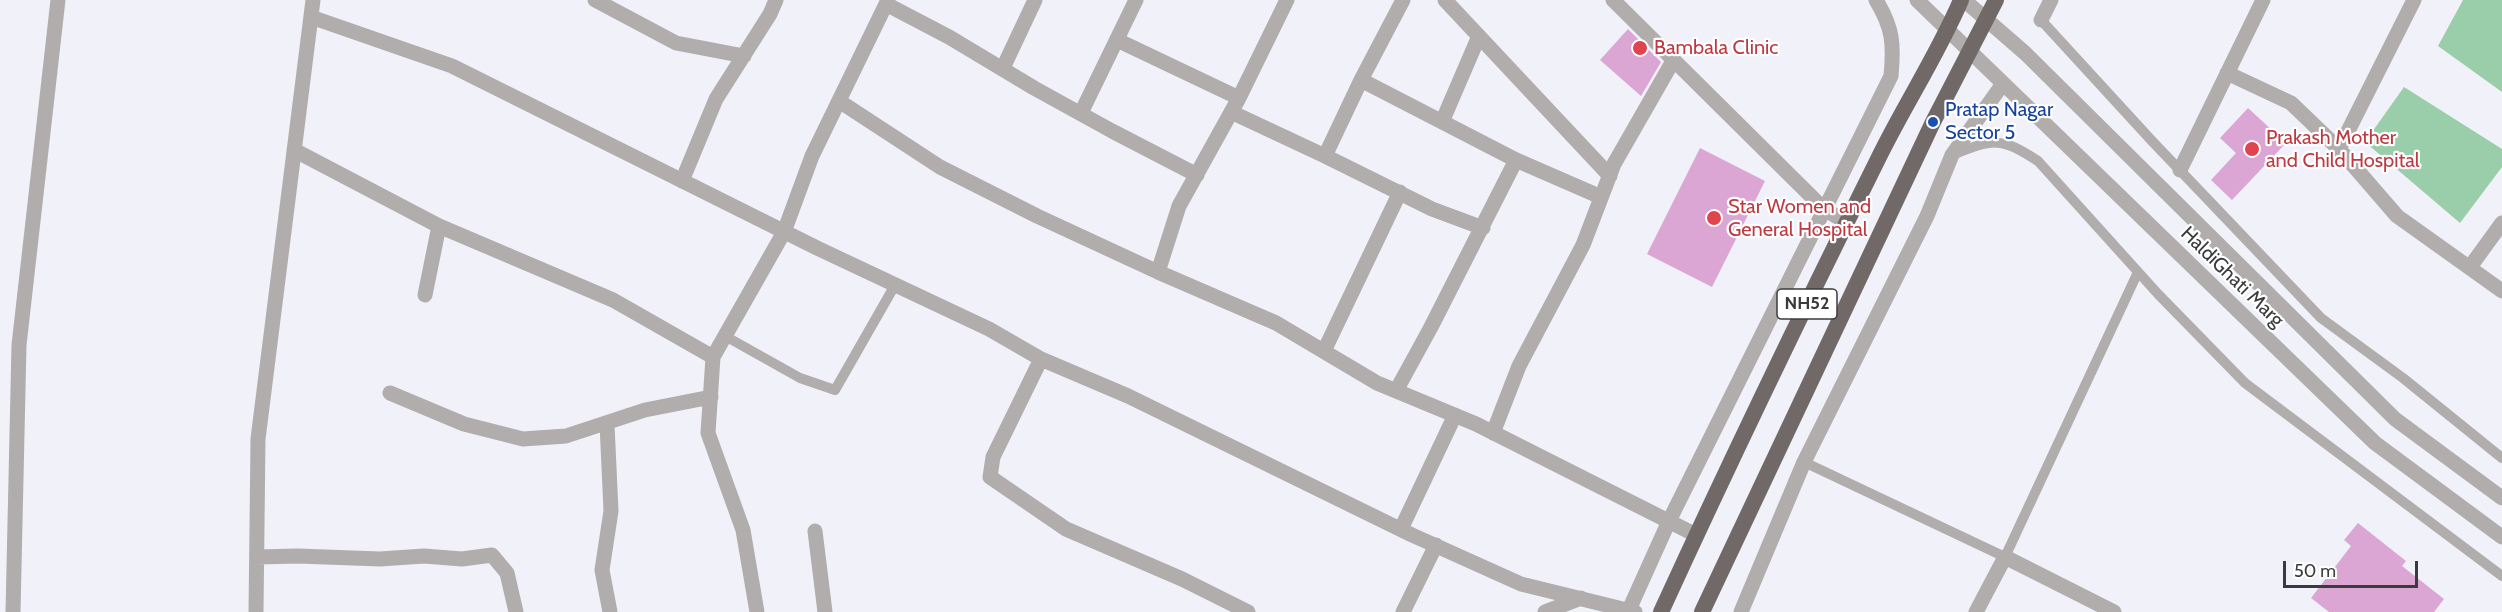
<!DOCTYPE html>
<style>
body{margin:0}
#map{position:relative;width:2502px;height:612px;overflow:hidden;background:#f1f1f9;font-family:Cabin,sans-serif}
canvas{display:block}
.scale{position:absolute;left:2283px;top:561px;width:135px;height:27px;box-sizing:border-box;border:3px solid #3b3b3e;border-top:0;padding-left:8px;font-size:18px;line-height:21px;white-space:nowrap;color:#3b3b3e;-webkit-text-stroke:4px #fff;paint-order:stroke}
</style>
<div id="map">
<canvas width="2502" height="612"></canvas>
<div class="scale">50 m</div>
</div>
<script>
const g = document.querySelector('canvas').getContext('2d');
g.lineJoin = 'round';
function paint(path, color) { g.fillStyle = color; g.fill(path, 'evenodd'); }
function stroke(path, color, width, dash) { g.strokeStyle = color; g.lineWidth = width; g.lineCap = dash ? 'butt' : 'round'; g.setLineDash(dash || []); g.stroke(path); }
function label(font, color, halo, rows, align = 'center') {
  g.font = font + ' Cabin,sans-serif'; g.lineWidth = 4.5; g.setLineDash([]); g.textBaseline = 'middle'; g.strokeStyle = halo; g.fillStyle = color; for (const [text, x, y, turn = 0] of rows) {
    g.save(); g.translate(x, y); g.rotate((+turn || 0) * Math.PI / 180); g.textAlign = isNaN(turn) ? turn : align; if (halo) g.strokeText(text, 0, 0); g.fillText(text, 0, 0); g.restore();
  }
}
const green = new Path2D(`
 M2463,0H2502V92L2438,46Z
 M2404,87L2502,149V167L2460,223L2365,142Z`);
const building = new Path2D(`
 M1628,29L1661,62L1641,96L1600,60Z
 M2248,108L2286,143L2232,200L2211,180L2236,153L2220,138Z
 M1700,148L1765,181L1712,287L1647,254Z
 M2358,523L2406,561L2402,566L2444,599L2434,612H2329L2311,598L2351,546L2344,540Z`);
const service = new Path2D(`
 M2041,20L2152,141L2321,318L2403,378L2502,458
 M1952,155C1993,139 2000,136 2038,161L2158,294L2245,383L2502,576
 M725,336L800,378L835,390L895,285
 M1804,462L2005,557L2138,272`);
const minor = new Path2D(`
 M595,0L676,43L744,56
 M1287,0L1239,98L1179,206L1158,272L1276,323L1377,383L1476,424L1696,535
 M1403,0L1361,80L1325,156L1432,209L1483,228
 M1445,0L1610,176
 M1613,0L1824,209L1846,222
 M886,4L949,37L1034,88L1112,131L1197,175
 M311,17L452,66L817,248L989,329L1041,359L1128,396L1412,535L1521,584L1635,612
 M2041,20L2051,0
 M1117,40L1239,98
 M1003,68L1035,0
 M2227,73L2291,103L2339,149L2397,216L2502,291
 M1361,80L1516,160L1601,197
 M839,101L940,167L1037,216L1158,272
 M1231,112L1325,156
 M1081,113L1136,0
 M1442,122L1479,36
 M2339,149L2414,0
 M294,150L439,226L613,300L713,357L784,232L812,156L888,0
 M2180,170L2263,0
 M682,181L716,99L770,14L776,0
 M2470,267L2502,223
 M425,295L439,226
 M1324,351L1400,192
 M713,357L708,433L743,530L757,612
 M1041,359L993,457L990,477L1066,529L1182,579L1248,612
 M1396,391L1431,327L1516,160
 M390,393L464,424L523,439L566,436L645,410L711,397
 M607,424L611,511L602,570L610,612
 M1493,433L1519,366L1583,245L1614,164L1673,61
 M1401,529L1455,415
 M815,531L825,612
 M257,557L298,556L380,559L424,556L462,559L492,555L507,573L516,612
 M13,612L19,345L58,0
 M256,612L258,439L313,0
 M1403,612L1436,545
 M1545,612L1581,598
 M1741,612L1804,462L1927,216L1952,155L2002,85
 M1976,612L2005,557L2114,612`);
const tertiary = new Path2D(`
 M1917,0L2375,443L2502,537
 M1964,0L2025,53L2395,419L2502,498
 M1628,612L1669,521L1891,76C1894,44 1893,28 1876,0`);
const trunk = new Path2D(`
 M1661,612C1731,459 1804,308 1879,157C1905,104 1938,54 1961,0
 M1702,612L1933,122L1996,0`);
const markers = [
 [1640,48,8,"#e0444e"],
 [1933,122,6,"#1a4fb4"],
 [2252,149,8,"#e0444e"],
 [1714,218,8,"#e0444e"]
];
const shields = [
 [1807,304,60]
];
const shieldNames = [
 ["NH52",1807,304]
];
const healthNames = [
 ["Bambala Clinic",1654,48],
 ["Prakash Mother",2266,138],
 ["and Child Hospital",2266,161],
 ["Star Women and",1728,207],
 ["General Hospital",1728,230]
];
const transitNames = [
 ["Pratap Nagar",1945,110],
 ["Sector 5",1945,133]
];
const streetNames = [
 ["HaldiGhati Marg",2232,277,44]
];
paint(green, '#9acda9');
paint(building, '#dba6d4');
stroke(service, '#b1adac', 10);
stroke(minor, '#b1adac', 15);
stroke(tertiary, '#b1adac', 15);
stroke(trunk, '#716968', 16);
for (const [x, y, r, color] of markers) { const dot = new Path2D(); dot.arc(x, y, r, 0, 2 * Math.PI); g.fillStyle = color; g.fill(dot); stroke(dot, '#fff', 2); }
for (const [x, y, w] of shields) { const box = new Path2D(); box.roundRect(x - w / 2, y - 15, w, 30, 4.5); g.fillStyle = '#fff'; g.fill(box); stroke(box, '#3b3b3e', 1.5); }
label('bold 18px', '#3b3b3e', null, shieldNames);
label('20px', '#be3a42', '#fff', healthNames, 'left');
label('20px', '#164399', '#fff', transitNames, 'left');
label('20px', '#3b3b3e', '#fff', streetNames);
</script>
